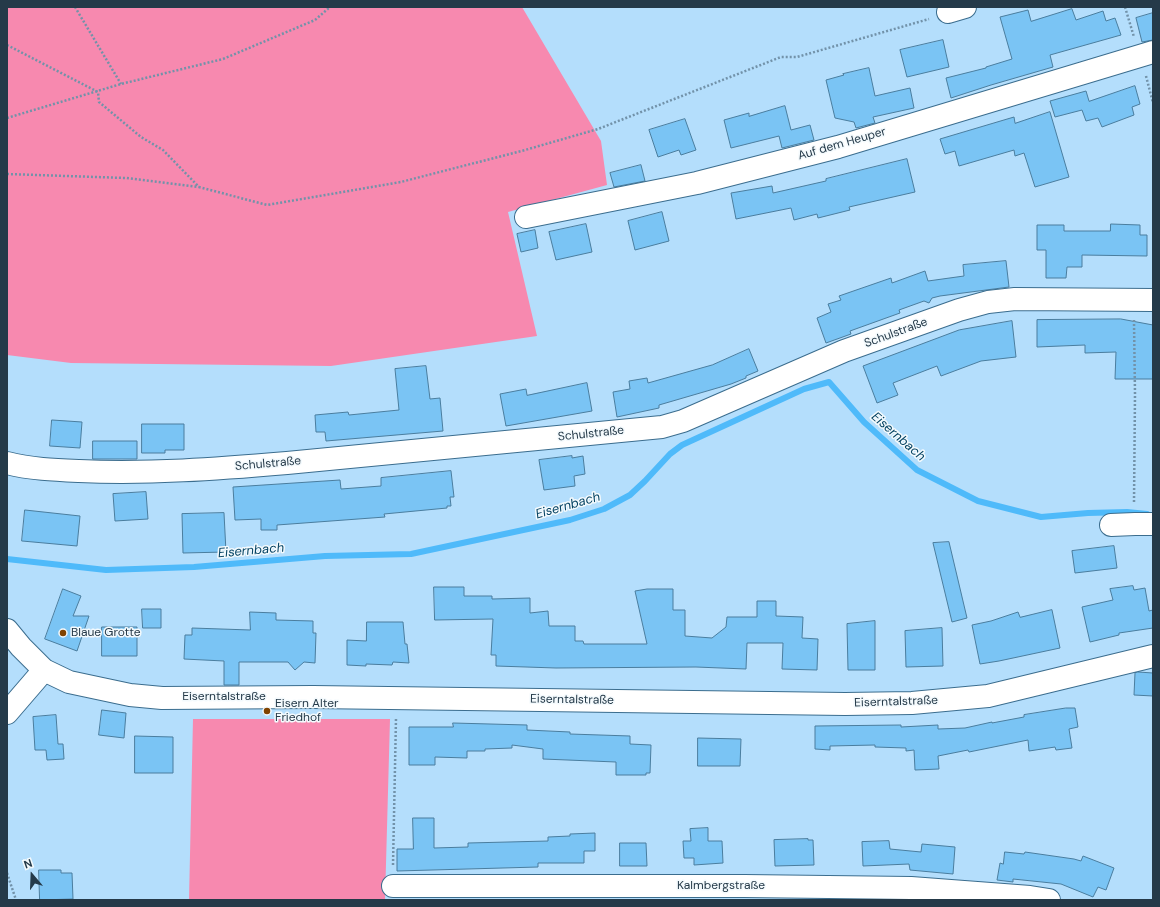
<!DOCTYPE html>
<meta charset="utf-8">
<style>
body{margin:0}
#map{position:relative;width:1160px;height:907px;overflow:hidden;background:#b4defc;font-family:"DM Sans",sans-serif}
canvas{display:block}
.frame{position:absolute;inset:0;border:8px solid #253a49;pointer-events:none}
.north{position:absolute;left:12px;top:855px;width:40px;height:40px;-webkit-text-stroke:3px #f4fafd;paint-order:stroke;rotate:341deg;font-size:11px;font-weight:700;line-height:16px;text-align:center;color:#253a49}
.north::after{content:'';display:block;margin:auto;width:14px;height:18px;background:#253a49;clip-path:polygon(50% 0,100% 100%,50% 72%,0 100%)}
</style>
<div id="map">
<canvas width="1160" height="907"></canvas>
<div class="frame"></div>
<div class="north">N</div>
</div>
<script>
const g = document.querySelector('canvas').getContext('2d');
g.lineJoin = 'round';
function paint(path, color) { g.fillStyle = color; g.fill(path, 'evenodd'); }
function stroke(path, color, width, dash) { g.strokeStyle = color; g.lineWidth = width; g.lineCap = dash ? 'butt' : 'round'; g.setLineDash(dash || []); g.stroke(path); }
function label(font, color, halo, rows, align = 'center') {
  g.font = font + ' "DM Sans",sans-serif'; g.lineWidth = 3; g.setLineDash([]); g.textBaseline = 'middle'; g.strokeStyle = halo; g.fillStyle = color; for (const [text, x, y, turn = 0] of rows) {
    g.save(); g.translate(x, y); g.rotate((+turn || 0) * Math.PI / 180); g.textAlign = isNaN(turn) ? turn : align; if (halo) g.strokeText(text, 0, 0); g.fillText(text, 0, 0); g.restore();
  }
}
const green = new Path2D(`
 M7,7H522L601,141L607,185L508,212L537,336L331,366L71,363L7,355Z
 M193,719H390L385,900H189Z`);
const stream = new Path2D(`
 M7,559L106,570L194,567L325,556L411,554L570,520L604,509L630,495L645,481L670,454L682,445L804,389L829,382L864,422L917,470L978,501L1041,517L1088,513L1127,512L1147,514`);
const building = new Path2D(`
 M1072,9L1076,20L1103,11L1106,21L1115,18L1121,35L1050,55L1053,67L991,85L951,98L946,78L986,68V67L1012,59L1000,17L1028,10L1031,21Z
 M1153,13V40L1142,42L1136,18Z
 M943,40L949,67L907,77L900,50Z
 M869,68L875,96L910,88L914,108L873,117L875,123L856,128L854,122L835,118L826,80L844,75L843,74Z
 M1135,86L1140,104L1132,107L1134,115L1102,127L1098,118L1086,121L1082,110L1055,117L1050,101L1086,91L1089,101Z
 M785,106L791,130L810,125L814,140L782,148L779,136L731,148L724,120L749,113V116Z
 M1050,112L1069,177L1035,187L1024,153L1015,156L1014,150L959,166L955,151L945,154L940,139L1014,117L1015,123Z
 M685,119L696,150L681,155L679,150L658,157L649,130Z
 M907,159L915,192L849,207L850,210L818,218L817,214L794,220L791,208L736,219L731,193L772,186L773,193L826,181V179Z
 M641,165L645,181L614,187L610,173Z
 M662,212L669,241L635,250L628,221Z
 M586,224L592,252L556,260L549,232Z
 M1111,224L1140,225V235H1147V256L1082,255V267H1067L1066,278H1046V250H1037V225H1064V231H1110Z
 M535,230L538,248L521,252L517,234Z
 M1006,261L1009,287L940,296L932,298L929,303L924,301L899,310L900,313L850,331L851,334L826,343L817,318L831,312L828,304L841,300L839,296L891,278L892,283L925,271L928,281L964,276L963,265Z
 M1121,319L1153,325V379H1115L1116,352L1085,353V345L1037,347V320Z
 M1012,321L1016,357L981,361L941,376L937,366L893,383L898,395L877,403L863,366L959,330Z
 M749,349L758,371L746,376V378L731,384L659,405V408L617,417L613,392L630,389L629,381L647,378L648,383L712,365Z
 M426,366L430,399L440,398L443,431L326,441L325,432H316L315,415L348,412L349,415L399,410L395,369Z
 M587,383L592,411L506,426L500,394L526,389L527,395Z
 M52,420L82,422L80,448L50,446Z
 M142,424H184V450H165V453H142Z
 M93,441H137V459H93Z
 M572,456V458L583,456L585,474L574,476L575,486L544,490L539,460Z
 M451,471L454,497H450L451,506H447V508L384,514L385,517L277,525V530H261V519L235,520L233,487L340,480L341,489L381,486V478Z
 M146,492L148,519L115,521L113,494Z
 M25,510L80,516L77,546L22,541Z
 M224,513L226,552L183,553L182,514Z
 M949,542L967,618L952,622L933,543Z
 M1114,546L1117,568L1075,573L1072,551Z
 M1133,586L1134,590L1145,588L1149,611L1153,610V628L1119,633V635L1090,642L1082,607L1113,600L1110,589Z
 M434,587H464V596H492V599L530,598V613L548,611L549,626H575V641H583L584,644H647L635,591L647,589H673V610H685V636L712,638L726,627L727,617H757V601H776V616L803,617L802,638L818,639L817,670L782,669L783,643H747L746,669L696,667L556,668L496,666V655H491L493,619L435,620Z
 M63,589L81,596L73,616H89L77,651L45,639Z
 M142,609H161V628H143Z
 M1052,610L1060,648L999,661L980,664L972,625L991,621L1018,612L1020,617Z
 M250,612L276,613V620L313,621V633H316L315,663L304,662L295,670L288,662H239V685H224V661L184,659L185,635H192V628L250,630Z
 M875,621V670H848L847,624Z
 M367,622H403L405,644H407L409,663L393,662L392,665L366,664V666L347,665V640L366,641Z
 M102,627H137V656H102Z
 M942,628L943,666L906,667L905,631Z
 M1138,672L1153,673V696L1134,695L1135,673Z
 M1066,708H1075L1078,727L1069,729L1072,748L1056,750L1055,747L1029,751L1028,740L969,752L968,750L938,756L939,769L915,770L914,750L906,751V748L875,747V745L830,746V750L815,749V726L901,725V727L938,725V729L965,728L992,722V723L1024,717V715Z
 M102,710L126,713L124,738L99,735Z
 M56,715L58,744H63L64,759L47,760L46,750H35L33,717Z
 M453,723L527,725V730L570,732V734L630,736V744L651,745L650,773H646V775H616V762L543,759V749L512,745V748L485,749V751H467V758L435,757V765H409V727H453Z
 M135,736L173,737V773H135Z
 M698,738L741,739L740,766H698Z
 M413,818H434V848L468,847V843L548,841V837L570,836V834L595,833V851H584V863H538V867L397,871V849H413Z
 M708,828V841H722L723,863L694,865V858H684L683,841H691L690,829Z
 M808,839V840H813L814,865L775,866L774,840Z
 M889,841L890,849L921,852L922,844L955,847L953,874L910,870L909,864L863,866L862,842Z
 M620,843H646L647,866H620Z
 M1005,852L1024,854L1025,852L1074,859L1081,861L1083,856L1114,868L1106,890L1098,887L1093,897L1061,884L1013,879V882L997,880L1000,863L1003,864Z
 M39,870H61V873H72L73,899L40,900Z`);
const path = new Path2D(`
 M75,7L121,84
 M1125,7L1134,37
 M7,45L98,92L99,102L141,137L163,150L199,187L267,205L401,182L525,150L598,129L781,57H797L929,19
 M1146,76L1153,103
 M7,118L121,84L223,59L315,20L330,7
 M7,174L126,178L199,187
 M1134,320L1135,394L1134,503
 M393,865L396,718
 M7,873L16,900`);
const street = new Path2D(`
 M948,12L965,7
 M526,217L697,183L838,147L1153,52
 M7,463C30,469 55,470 79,471C149,474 217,469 287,463C412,452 537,440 662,427L683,421L844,351L959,310L988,302L1015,299L1153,300
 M1111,525L1135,524H1153
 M7,713L44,670
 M393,886H744L911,888L1030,897L1049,900`);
const secondary = new Path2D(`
 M7,630L21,647L44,670L69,682L130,695L162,698L313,697L845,704L912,703L988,696L1153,656`);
const markers = [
 [63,633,4,"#804300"],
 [267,711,4,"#804300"]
];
const streetNames = [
 ["Auf dem Heuper",842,144,-16],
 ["Schulstraße",896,333,-20],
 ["Schulstraße",591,434,-6],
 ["Schulstraße",268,464,-5],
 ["Eiserntalstraße",224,697],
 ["Eiserntalstraße",572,700,1],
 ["Eiserntalstraße",896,702,-2],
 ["Kalmbergstraße",721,886]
];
const poiNames = [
 ["Blaue Grotte",71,633],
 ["Eisern Alter",275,704],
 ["Friedhof",275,718]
];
const waterNames = [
 ["Eisernbach",898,437,41],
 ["Eisernbach",568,506,-16],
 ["Eisernbach",251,551,-5]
];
paint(green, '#f789af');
stroke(stream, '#4fbafa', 6);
paint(building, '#7ac4f4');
stroke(building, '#4a7d9e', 1);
stroke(street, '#3b6d8e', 24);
stroke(secondary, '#3b6d8e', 24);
stroke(path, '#7292a9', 2.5, [2, 2]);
stroke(street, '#fff', 22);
stroke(secondary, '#fff', 22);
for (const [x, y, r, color] of markers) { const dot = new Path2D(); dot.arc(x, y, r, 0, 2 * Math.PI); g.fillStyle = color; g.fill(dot); stroke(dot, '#f4fafd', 1.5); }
label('12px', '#253a49', '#f4fafd', streetNames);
label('12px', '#253a49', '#f4fafd', poiNames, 'left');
label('italic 13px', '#064464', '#f4fafd', waterNames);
</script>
